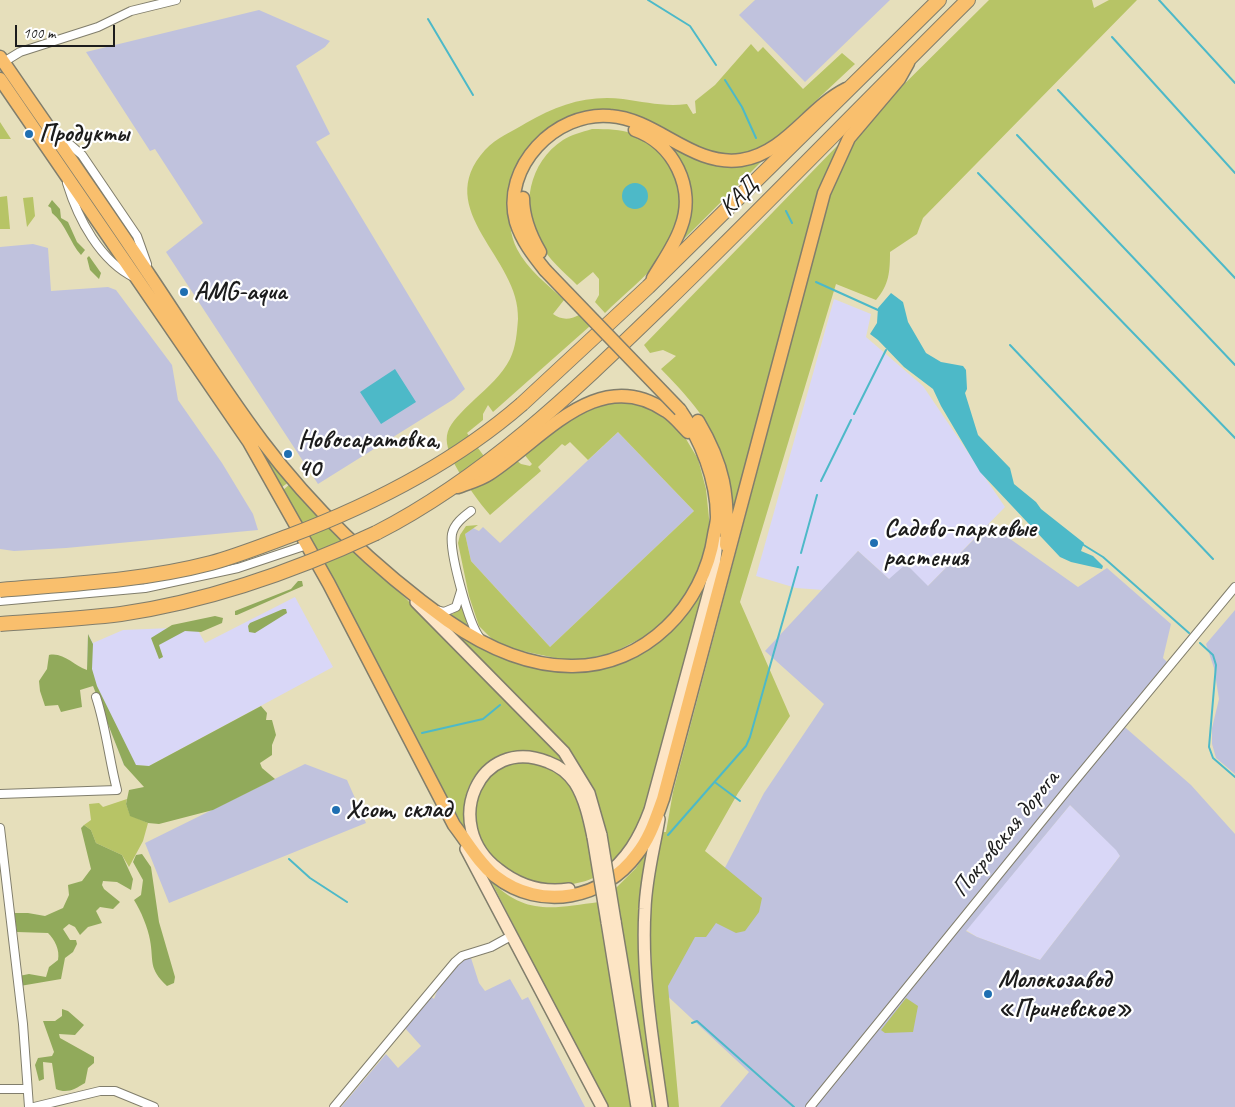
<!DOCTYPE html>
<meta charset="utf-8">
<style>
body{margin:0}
#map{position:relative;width:1235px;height:1107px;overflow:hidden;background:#e6dfbb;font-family:Caveat,sans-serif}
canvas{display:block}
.scale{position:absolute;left:15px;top:25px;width:100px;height:22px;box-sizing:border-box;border:2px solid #1c1c1c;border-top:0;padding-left:6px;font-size:15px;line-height:18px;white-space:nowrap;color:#1c1c1c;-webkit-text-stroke:4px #fff;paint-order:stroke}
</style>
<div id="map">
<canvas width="1235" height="1107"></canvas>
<div class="scale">100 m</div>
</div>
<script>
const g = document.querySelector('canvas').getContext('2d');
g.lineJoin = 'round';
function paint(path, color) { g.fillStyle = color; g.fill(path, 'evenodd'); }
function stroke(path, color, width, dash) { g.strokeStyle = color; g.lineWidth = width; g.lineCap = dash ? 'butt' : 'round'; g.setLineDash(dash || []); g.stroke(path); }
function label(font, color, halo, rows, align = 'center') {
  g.font = font + ' Caveat,sans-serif'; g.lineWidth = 4.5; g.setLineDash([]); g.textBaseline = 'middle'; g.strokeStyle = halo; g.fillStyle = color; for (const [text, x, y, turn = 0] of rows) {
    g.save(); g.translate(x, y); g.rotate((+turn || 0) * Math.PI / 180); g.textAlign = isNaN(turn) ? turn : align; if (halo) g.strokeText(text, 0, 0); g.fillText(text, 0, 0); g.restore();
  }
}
const built = new Path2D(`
 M834,299L871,314L866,337L923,386L1005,507L928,586L889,579L858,551L823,590L796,588L756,576Z
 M295,597L333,667L149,766L124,765L87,670L88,634L93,643L123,630L196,627L205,643Z
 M1070,805L1117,850L1120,856L1040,960L977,937L966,930Z`);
const industrial = new Path2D(`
 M755,0H890L805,82L739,15Z
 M259,10L330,41L325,47L296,66L330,134L316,142L465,389L454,399L318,484L166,252L203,223L155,149L150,151L86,52Z
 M33,244L48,248L51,291L108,287L116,290L172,365L178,400L222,463L253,514L258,530L66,548L14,551L0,549V247Z
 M618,432L694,511L550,647L471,561L465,534L473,528L479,531L483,527L500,543Z
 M989,524L1078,587L1107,568L1171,624L1163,658L1167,662L1119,722L1191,785L1235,834V1107H720L749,1072L661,990L764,793L824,704L765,651L858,551L889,579L906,564L928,586ZM1070,805L1116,850L1120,856L1040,960L977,937L966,931Z
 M1235,610V774L1216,758L1212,744V728L1219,699L1214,668L1206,644Z
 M305,764L347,780L366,823L169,903L145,843Z
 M471,958L479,983L485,991L510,979L522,1000L528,997L585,1107H341L386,1054L398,1068L421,1046L404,1027L429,995L434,999L440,983L463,959Z`);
const green = new Path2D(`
 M989,0H1092L1094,8L1109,0H1137L923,218L917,234L890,252C890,272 889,285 876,300L836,284L740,602L790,716L738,793L705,851L762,898L759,912L745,931L736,933L716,923L706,937H695L668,986L679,1107H667L653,990L650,929L652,886L662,832H666L673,792L831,191L858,133L870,118Z
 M751,44L758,52L763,47L803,89L842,53L855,64L775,139L761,149L745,155H718L606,111C552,109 512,152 509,204C509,220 510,235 517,249C527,269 548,285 564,300L553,314C561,320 570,320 579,315L590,326L493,412L488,405L483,414V420L467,433L497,474L516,460L521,464L530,466L532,464L523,453L565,421L613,399L655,408L683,434L698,459L706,489L710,528L700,571L686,597L667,619L647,635L611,654L570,661L508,648L494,641L479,626L469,596L458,543L460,535L466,526L478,525L465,534L471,561L550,647L694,511L618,432L588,460L570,442L565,446L562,444L538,467L541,471L490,515C478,501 469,488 459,472C437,434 446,427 475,399C488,387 502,375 510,359C516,347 517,332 518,319C521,258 430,211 485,150C496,138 513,131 526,123C558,105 586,95 623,99C645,102 665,107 687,104L693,114L696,113L695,101L715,85Z
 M0,122L11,139H0Z
 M592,129C624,129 642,131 663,157C688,187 683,227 660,259C645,278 623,295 605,313L595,302L599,295V279L593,272L577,285C564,272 548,259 539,242C520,208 529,162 563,140C571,135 582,132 592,129Z
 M662,138L701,159L765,158L684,239L690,209Z
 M838,145L821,190L734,510C725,442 708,417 661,369L676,356L663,350L650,353L644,345Z
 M7,196L10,229H0V197Z
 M33,197L35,216L27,227L23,198Z
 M261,447L289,482L282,487L259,449Z
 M290,484L552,743L568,768C518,730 453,763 466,827L464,828L283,490Z
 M704,585L707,586L641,823L612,866L586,777L574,757L557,737L449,628L535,665L637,653Z
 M464,606L467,625L466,626L451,615Z
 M526,761C536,764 548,765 556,770C586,788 589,847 593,878C556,895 499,881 480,842C475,832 476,822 475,812C475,807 474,800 476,796C480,786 491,773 501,768C508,764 518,763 526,761Z
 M127,799L126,804L130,815L148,823L143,841L129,867L122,855L96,843L91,830L84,825L91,820L89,804L99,803L103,807Z
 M644,855H647L638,922L642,983L657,1107H650L616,888L636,868Z
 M491,881C526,916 554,908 599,902L632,1107H607Z
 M906,998L918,1006L913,1032L885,1033L881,1030Z`);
const forest = new Path2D(`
 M52,200L60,209L61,218L68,222L77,242L85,250L81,255C70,243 66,224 52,213L51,208L48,206Z
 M89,256L101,273L99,279L90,270L87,258Z
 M298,581H302L303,586L237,615H235V611L291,589Z
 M283,609H286L287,613L255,633L249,632L248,626L250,623Z
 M215,616L223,618L222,623L201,632L185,631L159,645L163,657L159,659L151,638L172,625Z
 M88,634L93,644L92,669L97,686L136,765L149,766L261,706L267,713L266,720H272L276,735L272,745V755L260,763L262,768L275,779L213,810L159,824L148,823L130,816L126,804L129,790L144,787L124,765L93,686L80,690L82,707L61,712L58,705L45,706L40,691L39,681L47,669L49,655C64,652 74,666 87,670Z
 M84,825L91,830L96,843L122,855L133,879L131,890L117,882L103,881L102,885L104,889L120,902L113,909L100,907L96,911L102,923L88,927L80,935L75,927L69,924L63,929L70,940H76L77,944L73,952L65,958L61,979L20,986L19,976L29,974L46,977L49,967L58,960C60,950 55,940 48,933L17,932L14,913H28L45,916L63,908L69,895L68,885L82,881L91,869L81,828Z
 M142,854L151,867L159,922L175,977L174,983L167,986C148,968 154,962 150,940C148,928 141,911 134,900L141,895L143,880L133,862L136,855Z
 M62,1009L68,1011L84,1025L75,1035L59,1034L60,1038L94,1057V1063L88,1068L85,1083C75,1089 67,1094 56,1089L52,1063L43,1062L44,1079L39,1081L35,1065L38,1058L52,1056L54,1052L43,1021H55L62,1016Z`);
const water = new Path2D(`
 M622 196a13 13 0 1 1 26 0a13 13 0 1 1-26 0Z
 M891,293L903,302L908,322L926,353L941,362L963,366L966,370L967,389L965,393L978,435L1010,468L1014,484L1036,502L1041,509L1084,543L1081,551L1093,556L1103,566L1102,569L1071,562L1060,557L980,472L941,406L933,389L904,367L878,340L870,334L877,323L878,308Z
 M395,369L416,402L381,424L360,392Z`);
const stream = new Path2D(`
 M648,0L690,26L716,65
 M1159,0L1235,83
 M428,19L473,95
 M1112,37L1235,173
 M725,80L742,107L756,138
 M1058,90L1235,278
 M1017,135L1235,365
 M978,173L1235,438
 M786,211L792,223
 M816,282L878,310
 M1010,345L1213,559
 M854,414L886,350
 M821,481L851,420
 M1082,544L1103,557L1189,633
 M801,553L817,495
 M1200,643L1213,655L1216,665L1209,747L1213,758L1235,777
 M422,733L483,719L500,705
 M716,783L740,801
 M668,835L746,746L750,737L798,567
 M289,859L310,878L347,902
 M692,1023L697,1021L794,1107`);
const minor = new Path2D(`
 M2,63L20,52L98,27L131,11L176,0
 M59,135L82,155L137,236L147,264
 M67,183C78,219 100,261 135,278
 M471,511C463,517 454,524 452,534C449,552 469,625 480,638
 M0,601L145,588L238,568L307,545
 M437,610L444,612L456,607L461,591
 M0,794L117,790C109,759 106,727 96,697
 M0,828L23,1024L29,1107
 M0,1089H26
 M34,1107L100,1091H115L154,1107
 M334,1107L455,962L462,956L491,947L511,936
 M810,1107L1068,789L1235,587`);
const secondary = new Path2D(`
 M416,602L564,752L589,793L601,835
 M659,819C654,849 646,878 645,909C641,974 653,1042 662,1107
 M466,849L602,1107
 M603,877C627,860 640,837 650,810L713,577L717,541
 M569,889C543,893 518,885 498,869C440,825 479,734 548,762C559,766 568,773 575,783C585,799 589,818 593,837
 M615,921L646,1107
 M607,922L637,1107`);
const primary = new Path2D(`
 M0,57C50,130 101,202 150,276C187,331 222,388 262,441C313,509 379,571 448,621C484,646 527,666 571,666C645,667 704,605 714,535C715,529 717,523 717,517C717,480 701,440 680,410
 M0,79L249,442L329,584L454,825C468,843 478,862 495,876C541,912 604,899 637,854C650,838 656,818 663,799L824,193L849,138L899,79L908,63
 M635,130C673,143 696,188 681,227C675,245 663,261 653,278
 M523,198C523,218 530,235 540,252
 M545,270C533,255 522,241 516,222C501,167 556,111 610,116C657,119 692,167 741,160C786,153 808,108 846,89
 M698,421C724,465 729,495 726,545
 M458,487C468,483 480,480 489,474C543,439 598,364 666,411C674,416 681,425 688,432`);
const motorway = new Path2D(`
 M522,404L648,287L939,0
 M376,533C487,476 575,390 664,304C767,204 866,101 968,0`);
const secondaryBridge = new Path2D(`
 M601,835L615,921
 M593,837L607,922`);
const primaryBridge = new Path2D(`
 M545,270L680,410`);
const motorwayBridge = new Path2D(`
 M0,590C70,584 142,581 211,563C237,556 264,545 289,536C374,504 454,463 522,404
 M0,624C40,621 81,619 121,614C210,601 295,571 376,533`);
const markers = [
 [29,134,5,"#1f6fb2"],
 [184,292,5,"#1f6fb2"],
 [288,454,5,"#1f6fb2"],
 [874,543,5,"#1f6fb2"],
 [336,810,5,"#1f6fb2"],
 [988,994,5,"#1f6fb2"]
];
const poiNames = [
 ["Продукты",39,134],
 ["AMG-aqua",194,292],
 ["Новосаратовка,",298,440],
 ["40",298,469],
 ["Садово-парковые",884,529],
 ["растения",884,558],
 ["Xсom, склад",346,810],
 ["Молокозавод",998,980],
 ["«Приневское»",998,1009]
];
const streetNames = [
 ["КАД",739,197,-45],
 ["Покровская дорога",1006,834,-51]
];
paint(built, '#d9d7f7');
paint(industrial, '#c0c2dd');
paint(green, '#b7c466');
paint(forest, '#91aa5b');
paint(water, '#4db9c8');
stroke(stream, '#4db9c8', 2);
stroke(minor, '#817e6c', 10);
stroke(secondary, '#817e6c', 14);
stroke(primary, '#817e6c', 15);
stroke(motorway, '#817e6c', 16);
stroke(minor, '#fff', 8);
stroke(secondary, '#fde5c5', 11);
stroke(primary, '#f9bf6d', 12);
stroke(motorway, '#f9bf6d', 14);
stroke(secondaryBridge, '#817e6c', 14, []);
stroke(primaryBridge, '#817e6c', 15, []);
stroke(motorwayBridge, '#817e6c', 16, []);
stroke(secondaryBridge, '#fde5c5', 11);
stroke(primaryBridge, '#f9bf6d', 12);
stroke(motorwayBridge, '#f9bf6d', 14);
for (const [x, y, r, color] of markers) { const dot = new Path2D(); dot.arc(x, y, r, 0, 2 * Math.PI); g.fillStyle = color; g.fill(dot); stroke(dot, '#fff', 2); }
label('bold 25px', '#1c1c1c', '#fff', poiNames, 'left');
label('25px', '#1c1c1c', '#fff', streetNames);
</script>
